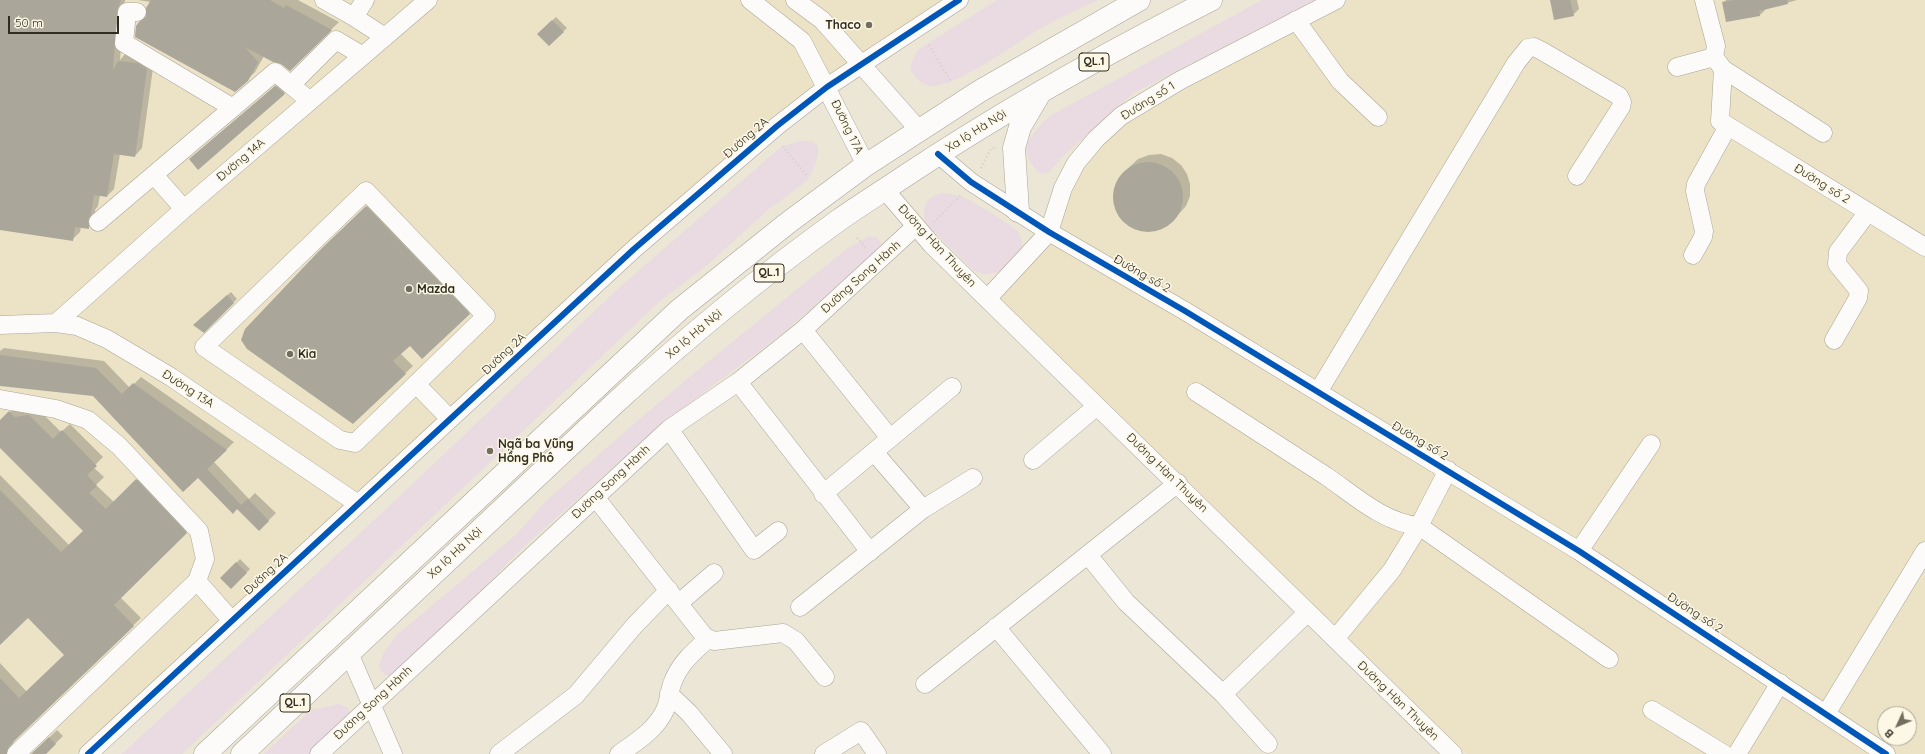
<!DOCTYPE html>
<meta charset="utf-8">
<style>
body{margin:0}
#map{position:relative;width:1925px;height:754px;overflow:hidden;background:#ebe6d5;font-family:Quicksand,sans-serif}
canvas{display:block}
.north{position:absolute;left:1877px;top:706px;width:40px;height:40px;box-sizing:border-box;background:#fdf8e6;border:1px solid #aba697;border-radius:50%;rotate:226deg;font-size:11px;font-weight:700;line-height:16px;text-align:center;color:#2f2c20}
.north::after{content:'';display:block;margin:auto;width:14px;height:18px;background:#716d5f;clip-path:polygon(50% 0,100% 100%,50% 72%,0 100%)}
.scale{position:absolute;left:8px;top:16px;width:111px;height:18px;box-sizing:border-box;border:2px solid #2f2c20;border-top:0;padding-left:5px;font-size:12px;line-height:14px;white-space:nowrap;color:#2f2c20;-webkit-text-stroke:3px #fdf8e6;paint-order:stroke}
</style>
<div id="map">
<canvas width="1925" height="754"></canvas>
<div class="north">B</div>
<div class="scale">50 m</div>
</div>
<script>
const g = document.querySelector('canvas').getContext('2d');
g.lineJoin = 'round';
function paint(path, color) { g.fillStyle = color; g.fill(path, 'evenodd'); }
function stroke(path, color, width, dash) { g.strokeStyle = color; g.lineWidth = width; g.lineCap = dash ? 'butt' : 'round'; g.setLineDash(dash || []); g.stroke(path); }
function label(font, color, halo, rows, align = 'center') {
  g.font = font + ' Quicksand,sans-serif'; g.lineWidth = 3; g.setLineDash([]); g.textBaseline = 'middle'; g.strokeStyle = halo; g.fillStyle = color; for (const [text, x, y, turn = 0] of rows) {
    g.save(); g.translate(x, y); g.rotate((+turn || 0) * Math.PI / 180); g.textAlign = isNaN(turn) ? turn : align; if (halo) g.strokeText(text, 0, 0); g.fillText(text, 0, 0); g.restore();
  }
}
const built = new Path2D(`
 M0,0H942L833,72L771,119L632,239L76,754H0Z
 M1348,0H1925V754H1466L997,297L1081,165L1124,120L1296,26ZM1885,714H1909V738H1885Z`);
const green = new Path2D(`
 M997,0H1098C1079,9 1060,17 1043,27C1017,42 959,85 933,86C922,86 915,78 910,69L913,59L919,49Z
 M1262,0H1320L1135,92L1061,158L1049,172L1041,174C1014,149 1029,137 1050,116Z
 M800,141H811L818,146V155L814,167L807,181L769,209L707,265L660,301L182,754H122L383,512L620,287L781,147Z
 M942,193C948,194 955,194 960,196C970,199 1010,224 1017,231C1020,234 1021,239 1022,243C1024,259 1004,272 989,274C983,275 978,272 972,269L926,224C922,206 924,199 942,193Z
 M868,237H876L881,243L875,252L787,330L663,423L520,550L463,610L389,676L383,673L379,666L384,652L397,635L517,534L545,502L636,422L704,365L848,248Z
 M339,704L348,708L351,718L316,754H264L311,710Z`);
const shadow = new Path2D(`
 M0,0H125L120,60L126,53L154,61L142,148L135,156L120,154L114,189L107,196L100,195L98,206L95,210L96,221L88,228L81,227L80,232L72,240L0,229Z
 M138,0H298L339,22L290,70L282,63L264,56L255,72L247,80L139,23L147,15L150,2Z
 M1551,0H1577L1579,9L1573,15Z
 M1726,0H1797L1766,9L1760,15L1727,21L1724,2Z
 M556,17L567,28L549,45L538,34Z
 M281,81L290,88L198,168L196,154Z
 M1161,154L1172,158L1181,165L1187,174L1190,184V196L1186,206L1171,223L1161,228L1151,231L1140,230L1129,226L1121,218L1116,208L1113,196L1116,185L1121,175L1138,159L1149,155Z
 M374,199L477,306L469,313L410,344L400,353L413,366L353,423L320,252Z
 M231,292L237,299L204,331L198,321Z
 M4,348L104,361L130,388L141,377L234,442L214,462L249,499L255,493L276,513L259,530L237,508L94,395L0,385V351Z
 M17,405L37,408L61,432L70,424L103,457L93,467L104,477L96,485L114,502L144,473L194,525L120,597L141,618L15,739L13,743V749L16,754H0V663L27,692L66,655L28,617L0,643V475L69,545L84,531L0,446V422Z
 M240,559L250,569L231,588L222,578Z
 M57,730L63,736L45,754H32Z`);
const building = new Path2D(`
 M0,0H121L117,11L113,70L118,61L138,63L147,69L135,157L114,154L107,197L94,195L91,214L88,219L89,229L75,227L73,241L0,230Z
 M151,0H270L284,8L286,5L332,30L290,71L281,64L273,62L245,47L258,62L248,81L235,92L135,37L136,26L139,22L146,17V8Z
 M1550,0H1570L1574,16L1554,20Z
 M1734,0H1787L1788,4L1759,11L1760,16L1726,22L1722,2Z
 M552,20L564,32L549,46L537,34Z
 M275,86L285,94L198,170L189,159Z
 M1113 197a35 35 0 1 1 70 0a35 35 0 1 1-70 0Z
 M366,206L470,314L422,359L410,346L393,361L406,374L353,424L247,349L241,340L245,329L319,251Z
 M227,295L234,303L204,333L193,325Z
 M0,355L96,368L122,394L133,383L227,450L207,469L241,505L248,499L269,521L259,531L237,509L233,514L198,478L183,492L93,396L0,386Z
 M9,411L14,417L29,415L53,439L62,430L97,466L87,475L97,486L89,493L106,509L136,479L187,533L114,605L134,626L9,746L6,754H0V678L19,698L64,655L28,618L0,645V490L61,552L83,531L0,448V420Z
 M236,562L247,573L231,589L220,578Z
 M49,737L56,744L46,754H31Z`);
const path = new Path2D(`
 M929,45L950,80
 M783,146L807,176
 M981,168L991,148H997
 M934,222L961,195
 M857,238L867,249`);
const minor = new Path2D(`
 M324,0L354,17
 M365,0L354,17L385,37
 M750,0L802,41L866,165
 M795,0L822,20L919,130
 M1704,0L1716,46L1714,57L1723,69L1823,133
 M137,12H127L124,43L233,108
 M1296,20L1340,81L1378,117
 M1677,67L1714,57
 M1723,69L1720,121L1925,247
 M291,85L336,40L363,56
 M938,154L971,182L1049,232L1185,311L1579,551L1886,754
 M154,175L184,209
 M885,190L932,245L1453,754
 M98,222L275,72L310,101
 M1693,255L1703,237L1704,231L1695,191L1696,184L1728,126
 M987,299L1049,232L1063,188L1076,163L1096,139L1121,116L1179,81L1336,0
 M56,323L184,209L428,0
 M0,325L56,323L77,326L107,339L171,377L358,504
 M803,330L890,438
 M1834,340L1858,298L1859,291L1837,264L1838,252L1868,212
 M738,382L870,552
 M416,384L486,316L366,191L204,347L340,440L355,443L416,384L450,419
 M1196,392C1239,420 1282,448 1326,476C1354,495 1384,523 1419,526L1448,470
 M1318,392L1516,63L1528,48L1534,47L1542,51L1619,96L1622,102L1621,107L1577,176
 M0,399L56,409L88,420L119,446L199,531L205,559L197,581L232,621
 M669,429L754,550L778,531
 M874,452L923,509
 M1033,460L1097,406
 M823,494L952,387
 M595,497L705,637L714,641L783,633L796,641L825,677
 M1579,551L1651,444
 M1088,555L1126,602L1223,694L1308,612
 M679,603L714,573
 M800,607L923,509L973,478
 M996,627L1102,754
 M1335,639L1392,570L1419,526L1609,659
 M349,653L393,754
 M925,684L1178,483
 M669,694L689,713L723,754
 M1223,694L1268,744
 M1652,710L1724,754
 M1826,714L1925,551
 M16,754L197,581
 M88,754L634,249L777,126L827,87L959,0
 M319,754L669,429L738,382L803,330L916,226
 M499,754L576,695L634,626L669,590
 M619,754C636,742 656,730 665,710C669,702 669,692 672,684C679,664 693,652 708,639
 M824,754L861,731L877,754
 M1737,754L1780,683`);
const highway = new Path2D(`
 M1018,211L1014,148L1020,127L1040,93
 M205,754L679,310L789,222L866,165L980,91L1139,0
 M242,754L614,404C685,339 760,277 839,220C860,205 883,191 905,176C1003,111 1106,53 1211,0`);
const cycleway = new Path2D(`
 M938,154L971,182L1049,232L1185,311L1579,551L1886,754
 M88,754L634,249L777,126L827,87L959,0`);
const markers = [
 [869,25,4,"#716d5f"],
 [409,289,4,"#716d5f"],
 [290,354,4,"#716d5f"],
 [490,451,4,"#716d5f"]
];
const shields = [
 [1094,62,30],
 [769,273,30],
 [295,703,30]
];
const shieldNames = [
 ["QL.1",1094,62],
 ["QL.1",769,273],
 ["QL.1",295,703]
];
const poiNames = [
 ["Thaco",861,25,"right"],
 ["Mazda",417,289],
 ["Kia",298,354],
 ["Ngã ba Vũng",498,444],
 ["Hồng Phô",498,458]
];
const streetNames = [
 ["Đường số 1",1148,101,-32],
 ["Đường 17A",847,127,64],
 ["Xa lộ Hà Nội",976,131,-32],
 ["Đường 2A",746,138,-41],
 ["Đường 14A",241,160,-40],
 ["Đường số 2",1822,184,32],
 ["Đường Hàn Thuyên",937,246,47],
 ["Đường số 2",1142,274,30],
 ["Đường Song Hành",861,277,-42],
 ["Xa lộ Hà Nội",694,334,-40],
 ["Đường 2A",504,354,-43],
 ["Đường 13A",188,389,33],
 ["Đường số 2",1420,441,31],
 ["Đường Hàn Thuyên",1167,473,44],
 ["Đường Song Hành",611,482,-43],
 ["Xa lộ Hà Nội",455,553,-43],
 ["Đường 2A",266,574,-43],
 ["Đường số 2",1695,613,33],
 ["Đường Hàn Thuyên",1398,701,44],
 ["Đường Song Hành",373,703,-43]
];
paint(built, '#ece3c7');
paint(green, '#eadae2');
paint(shadow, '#0003');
paint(building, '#aaa69a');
stroke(minor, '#a8a497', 19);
stroke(highway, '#a8a497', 23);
stroke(path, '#d2d1cc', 2.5, [1, 3]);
stroke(minor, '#fcfbf9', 18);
stroke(highway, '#fcfbf9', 22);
stroke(cycleway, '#0057b8', 6);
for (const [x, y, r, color] of markers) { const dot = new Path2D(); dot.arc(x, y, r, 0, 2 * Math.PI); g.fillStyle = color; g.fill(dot); stroke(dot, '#fdf8e6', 1.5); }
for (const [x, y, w] of shields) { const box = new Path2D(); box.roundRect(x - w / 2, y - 9, w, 18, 3); g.fillStyle = '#fdf8e6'; g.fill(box); stroke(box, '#2f2c20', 1); }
label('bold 11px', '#2f2c20', null, shieldNames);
label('bold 12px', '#2f2c20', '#fdf8e6', poiNames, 'left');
label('12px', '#2f2c20', '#fdf8e6', streetNames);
</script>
